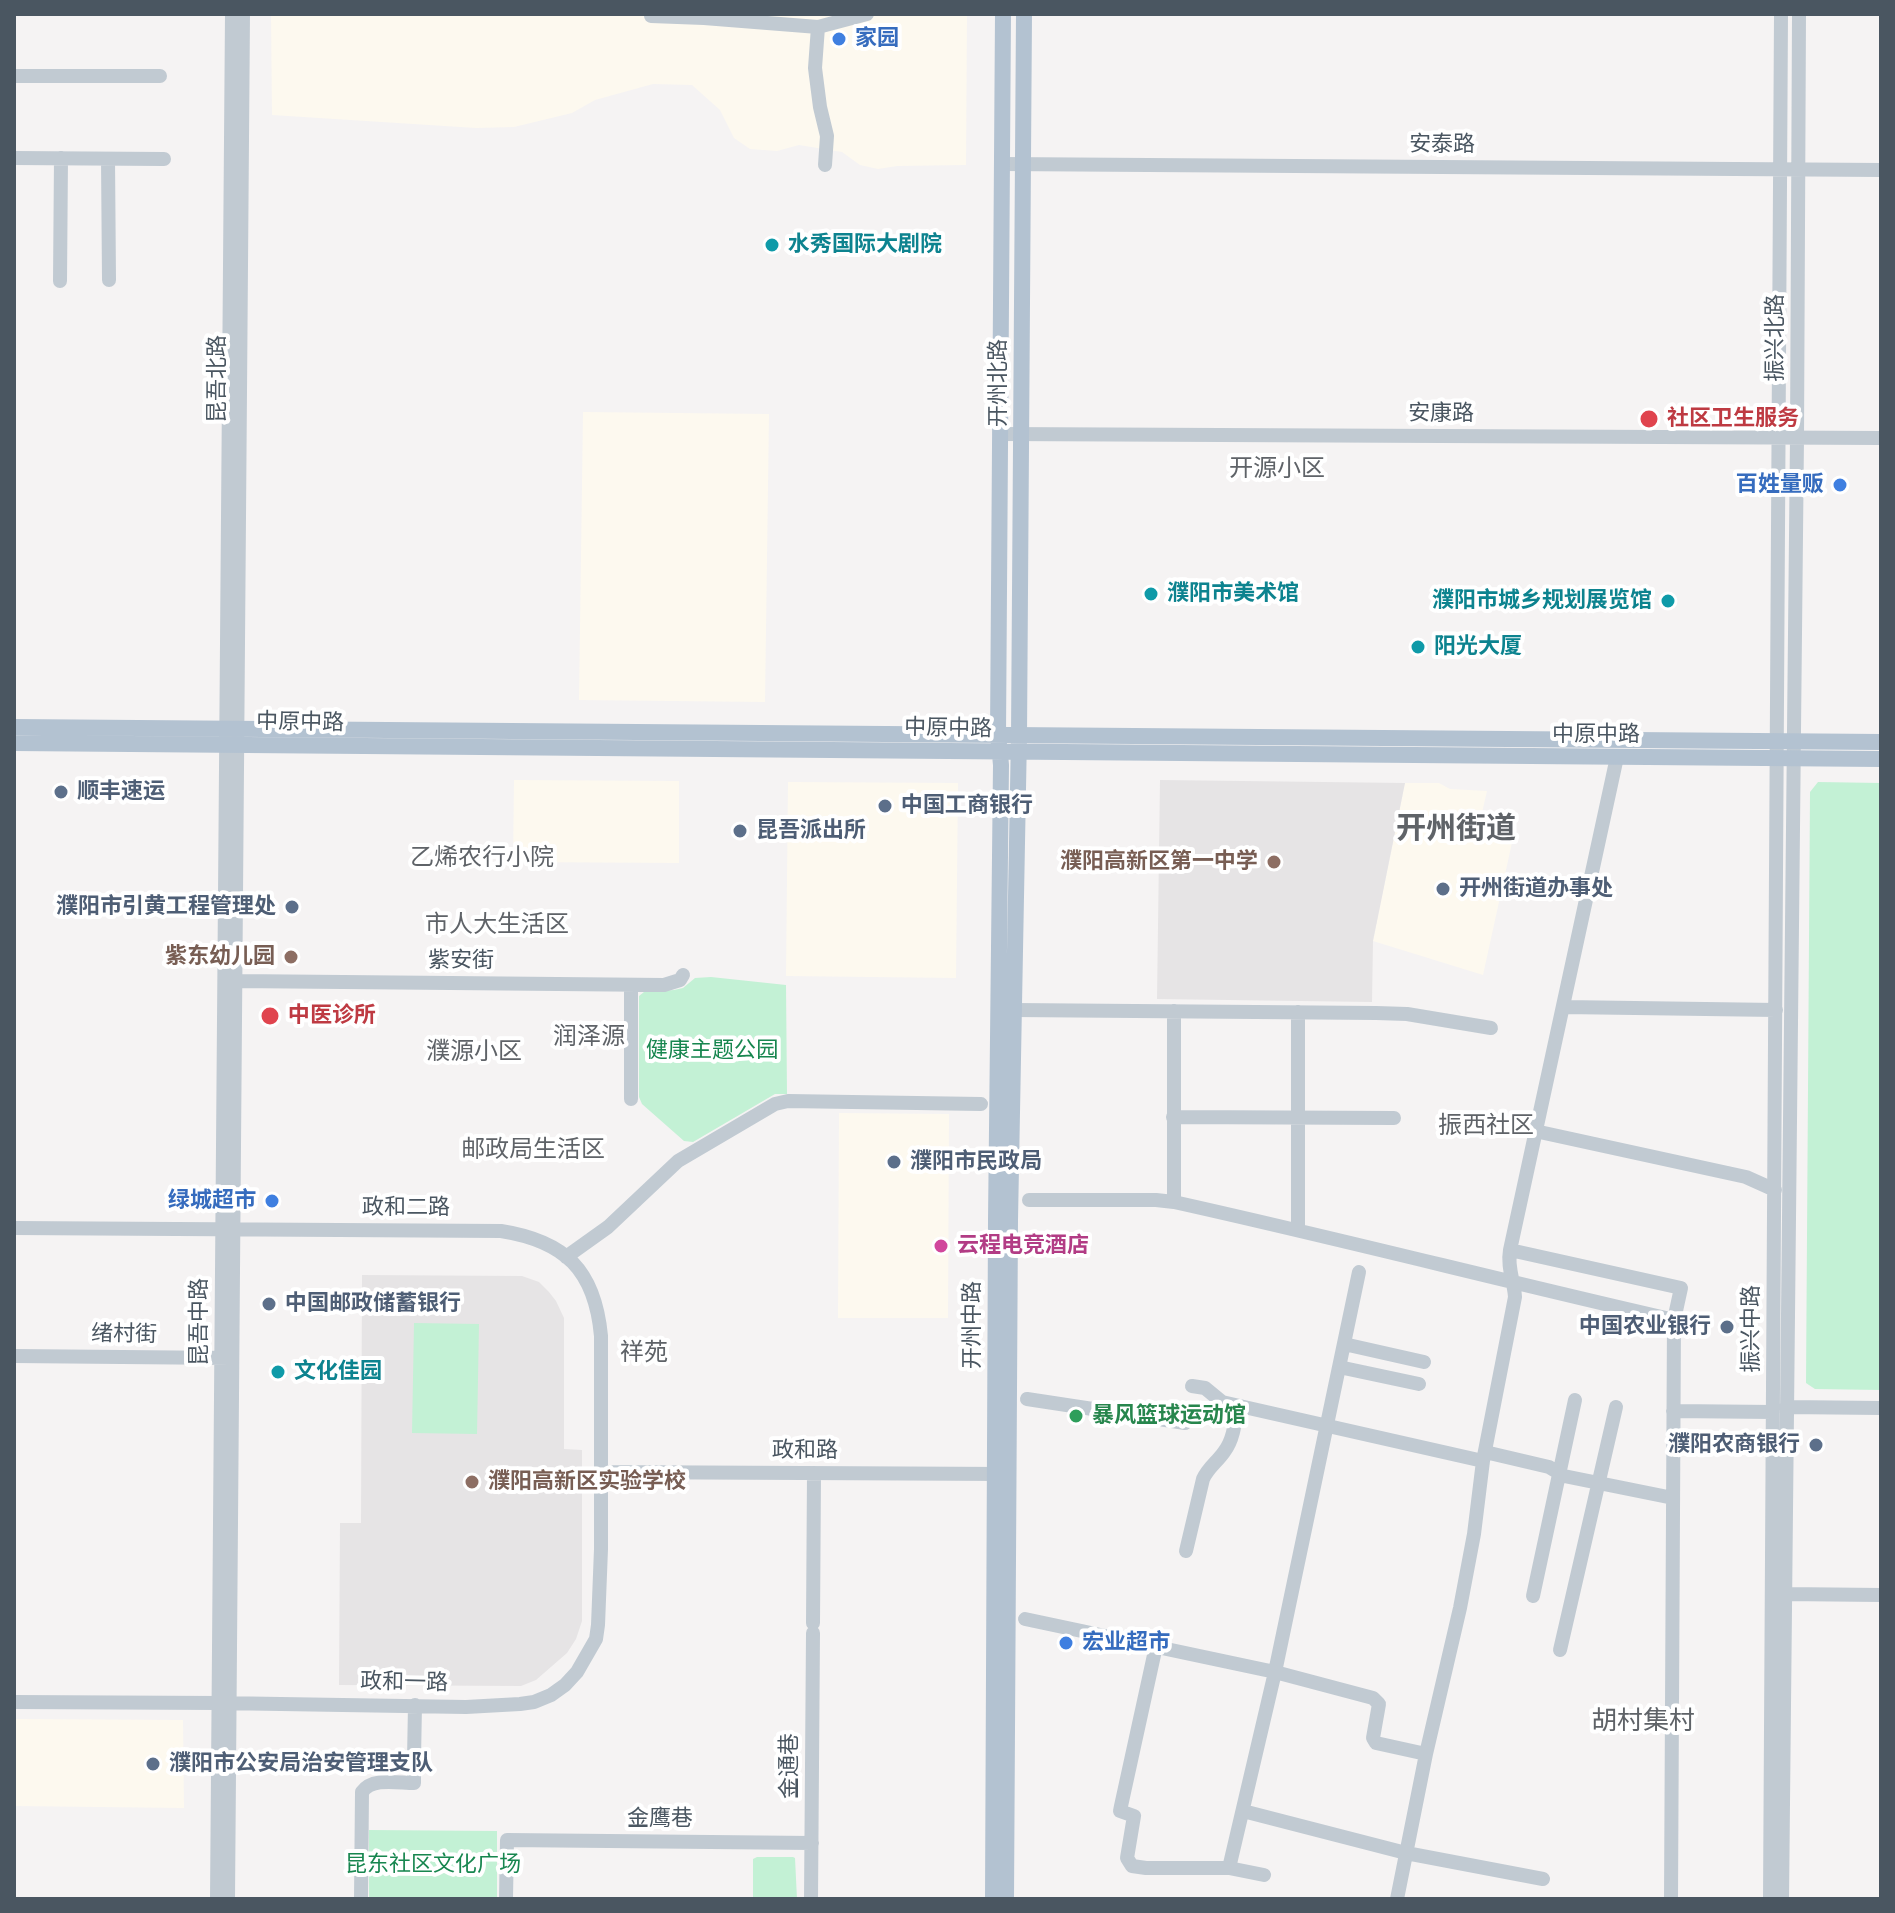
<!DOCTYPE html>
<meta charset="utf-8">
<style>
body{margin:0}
#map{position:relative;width:1895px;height:1913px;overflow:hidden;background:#f5f3f3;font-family:Signika,sans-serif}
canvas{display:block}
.frame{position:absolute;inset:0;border:16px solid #4a5661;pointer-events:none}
</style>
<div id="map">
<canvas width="1895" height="1913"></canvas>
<div class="frame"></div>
</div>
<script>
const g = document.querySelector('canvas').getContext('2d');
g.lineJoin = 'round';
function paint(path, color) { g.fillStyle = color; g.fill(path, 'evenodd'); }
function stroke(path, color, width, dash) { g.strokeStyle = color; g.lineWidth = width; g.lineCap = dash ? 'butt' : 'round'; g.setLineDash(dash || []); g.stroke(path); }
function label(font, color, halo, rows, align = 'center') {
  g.font = font + ' Signika,"Noto Sans SC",sans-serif'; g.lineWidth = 8; g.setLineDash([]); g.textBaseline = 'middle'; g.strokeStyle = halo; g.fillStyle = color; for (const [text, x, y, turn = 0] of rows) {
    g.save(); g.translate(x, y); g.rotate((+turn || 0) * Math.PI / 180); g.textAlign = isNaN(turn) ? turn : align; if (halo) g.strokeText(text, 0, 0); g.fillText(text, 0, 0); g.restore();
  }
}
const commercial = new Path2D(`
 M271,14H967L966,165L897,166L878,169L860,165L842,152L799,145L777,151L750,149L734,138L720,110L692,85L653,84L595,100L572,113L514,127L476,128L272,115Z
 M583,412L769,414L765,702L579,700Z
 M514,780L679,781V863L513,862Z
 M788,782L958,783L956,978L786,976Z
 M1405,783H1439L1450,789L1487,791L1478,830L1513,838L1483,975L1373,941Z
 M839,1113L949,1114L948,1318H838Z
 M14,1719L183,1720L184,1808L14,1806Z`);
const education = new Path2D(`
 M1160,780L1405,783L1373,941L1372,1002L1157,999Z
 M362,1275L522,1276L539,1282L549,1292L556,1301L564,1318V1449L582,1450V1621L576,1639L567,1653L536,1680L521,1686L339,1685L340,1523H361Z`);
const green = new Path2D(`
 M1818,782L1881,783V1390L1815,1389L1806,1383L1810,792Z
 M711,977L786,985L787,1094H775L693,1142L684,1141L642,1104L639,1097V996L644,992L674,990L683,988L695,978Z
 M414,1323L479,1324L477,1434L412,1433Z
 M369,1830L497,1831V1899H369Z
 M757,1857H793L795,1858L797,1899H753V1859Z`);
const minor = new Path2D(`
 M651,16L704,18L818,27L867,14
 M818,27L815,68L820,107L827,136L825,165
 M14,76H160
 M14,158L164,159
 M108,159L109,280
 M1002,164L1881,170
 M60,281L61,158
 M1000,434L1881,438
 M236,981L664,985L680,980L683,975
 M631,985V1099
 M1564,1007L1776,1010
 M1014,1010L1376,1013L1407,1014L1491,1028
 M1298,1012V1229
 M1173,1117L1394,1118
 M1535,1131L1746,1177L1775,1190
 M1029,1200H1156L1174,1202C1341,1239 1507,1282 1674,1320
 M1174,1202V1011
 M14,1228L501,1231C565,1241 595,1270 601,1336V1549L598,1625L596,1639L577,1672L565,1685L551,1695L534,1702L520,1704L466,1707L219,1703L14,1702
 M1510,1250L1681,1288L1674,1320L1671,1899
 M566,1257L608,1227L678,1161L775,1104L788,1101L981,1104
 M1344,1344L1424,1362
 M14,1356L230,1358
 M1339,1367L1419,1384
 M1192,1386L1205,1388L1222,1402L1483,1461
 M1027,1399L1185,1423
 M1786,1407L1881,1408
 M1673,1411L1773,1412
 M1485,1452L1549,1467L1564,1476L1673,1498
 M601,1472L1005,1474
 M1186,1551L1203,1479C1208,1468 1217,1462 1224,1452C1234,1439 1235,1422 1237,1406
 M1784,1594L1881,1595
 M1533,1596L1575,1400
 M1025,1619L1275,1672L1373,1698L1379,1704L1373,1738L1376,1743L1426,1754
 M813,1623L814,1473
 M1156,1646L1121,1806L1120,1811L1134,1816L1127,1858L1132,1866L1146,1868H1229
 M1560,1650L1616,1407
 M414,1759L415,1705
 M1243,1811L1406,1853L1543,1879
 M1264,1875L1229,1868L1275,1672L1359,1272
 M217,1899L232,14
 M228,1899L243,14
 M361,1899L362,1792C372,1777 398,1783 414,1783V1765
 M506,1899L507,1840L812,1843
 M811,1899L813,1633
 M1397,1899L1426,1754L1460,1608L1474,1534L1483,1461L1515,1297C1514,1281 1507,1267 1510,1250L1617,757
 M1770,1899L1781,14
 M1782,1899L1797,438L1799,14`);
const major = new Path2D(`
 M14,727L1881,742
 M14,743L1881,759
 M993,1899L996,1220L1001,765L998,734L1003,14
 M1006,1899L1010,1220L1019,735L1024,14`);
const markers = [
 [839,39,8,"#3f7fe0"],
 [772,245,8,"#0f9aa8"],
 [1649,419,10,"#e0444e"],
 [1840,485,8,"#3f7fe0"],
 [1151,594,8,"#0f9aa8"],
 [1668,601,8,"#0f9aa8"],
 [1418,647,8,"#0f9aa8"],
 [61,792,8,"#5c6f8a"],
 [885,806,8,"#5c6f8a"],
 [740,831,8,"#5c6f8a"],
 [1274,862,8,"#8d6e63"],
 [1443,889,8,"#5c6f8a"],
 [292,907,8,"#5c6f8a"],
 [291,957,8,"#8d6e63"],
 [270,1016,10,"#e0444e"],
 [894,1162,8,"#5c6f8a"],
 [272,1201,8,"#3f7fe0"],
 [941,1246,8,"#d1479c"],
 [269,1304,8,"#5c6f8a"],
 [1727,1327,8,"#5c6f8a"],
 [278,1372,8,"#0f9aa8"],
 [1076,1416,8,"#2e9e5b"],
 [1816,1445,8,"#5c6f8a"],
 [472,1482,8,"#8d6e63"],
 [1066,1643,8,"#3f7fe0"],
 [153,1764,8,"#5c6f8a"]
];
const shopNames = [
 ["家园",855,39],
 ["百姓量贩",1824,485,"right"],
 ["绿城超市",256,1201,"right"],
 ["宏业超市",1082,1643]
];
const streetNames = [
 ["安泰路",1442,145],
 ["振兴北路",1776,338,-90],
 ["昆吾北路",218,379,-90],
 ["开州北路",999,383,-90],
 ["安康路",1441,414],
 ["中原中路",300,723,1],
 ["中原中路",948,729,1],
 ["中原中路",1596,735],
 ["紫安街",461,961],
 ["政和二路",406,1208],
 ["昆吾中路",200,1322,-90],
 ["开州中路",973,1325,-90],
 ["振兴中路",1752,1329,-90],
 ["绪村街",124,1335,1],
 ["政和路",805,1451],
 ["政和一路",404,1683,1],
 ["金通巷",790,1766,-90],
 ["金鹰巷",660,1819]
];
const cultureNames = [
 ["水秀国际大剧院",788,245],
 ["濮阳市美术馆",1167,594],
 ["濮阳市城乡规划展览馆",1652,601,"right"],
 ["阳光大厦",1434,647],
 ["文化佳园",294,1372]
];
const healthNames = [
 ["社区卫生服务",1667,419],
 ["中医诊所",288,1016]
];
const serviceNames = [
 ["顺丰速运",77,792],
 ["中国工商银行",901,806],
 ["昆吾派出所",756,831],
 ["开州街道办事处",1459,889],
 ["濮阳市引黄工程管理处",276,907,"right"],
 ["濮阳市民政局",910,1162],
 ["中国邮政储蓄银行",285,1304],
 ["中国农业银行",1711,1327,"right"],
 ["濮阳农商银行",1800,1445,"right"],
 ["濮阳市公安局治安管理支队",169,1764]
];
const educationNames = [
 ["濮阳高新区第一中学",1258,862],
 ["紫东幼儿园",275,957],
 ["濮阳高新区实验学校",488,1482,"left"]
];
const parkNames = [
 ["健康主题公园",712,1051],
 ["昆东社区文化广场",433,1865]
];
const hotelNames = [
 ["云程电竞酒店",957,1246]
];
const leisureNames = [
 ["暴风篮球运动馆",1092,1416]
];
const neighbourhoodNames = [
 ["开源小区",1277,470],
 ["乙烯农行小院",482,859],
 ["市人大生活区",497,926],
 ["润泽源",589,1038],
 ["濮源小区",474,1053],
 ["振西社区",1486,1127],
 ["邮政局生活区",533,1151],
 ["祥苑",644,1354]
];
const quarterNames = [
 ["胡村集村",1643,1722]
];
const districtNames = [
 ["开州街道",1456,830]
];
paint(commercial, '#fdf9ef');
paint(education, '#e6e4e5');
paint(green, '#c3f1d5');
stroke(minor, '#c1cad2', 14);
stroke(major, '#b3c2d1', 16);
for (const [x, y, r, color] of markers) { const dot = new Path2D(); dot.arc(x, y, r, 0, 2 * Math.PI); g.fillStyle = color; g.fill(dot); stroke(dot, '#fff', 3); }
label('bold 22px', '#366cbe', '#fff', shopNames, 'left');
label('22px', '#4a5661', '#fff', streetNames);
label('bold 22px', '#0d838f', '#fff', cultureNames, 'left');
label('bold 22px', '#be3a42', '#fff', healthNames, 'left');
label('bold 22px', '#4e5e75', '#fff', serviceNames, 'left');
label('bold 22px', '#785e54', '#fff', educationNames, 'right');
label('22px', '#17864f', '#fff', parkNames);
label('bold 22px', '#b23c85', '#fff', hotelNames, 'left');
label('bold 22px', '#27864d', '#fff', leisureNames, 'left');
label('24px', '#5f6368', '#fff', neighbourhoodNames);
label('26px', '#5f6368', '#fff', quarterNames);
label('bold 30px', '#5f6368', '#fff', districtNames);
</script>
